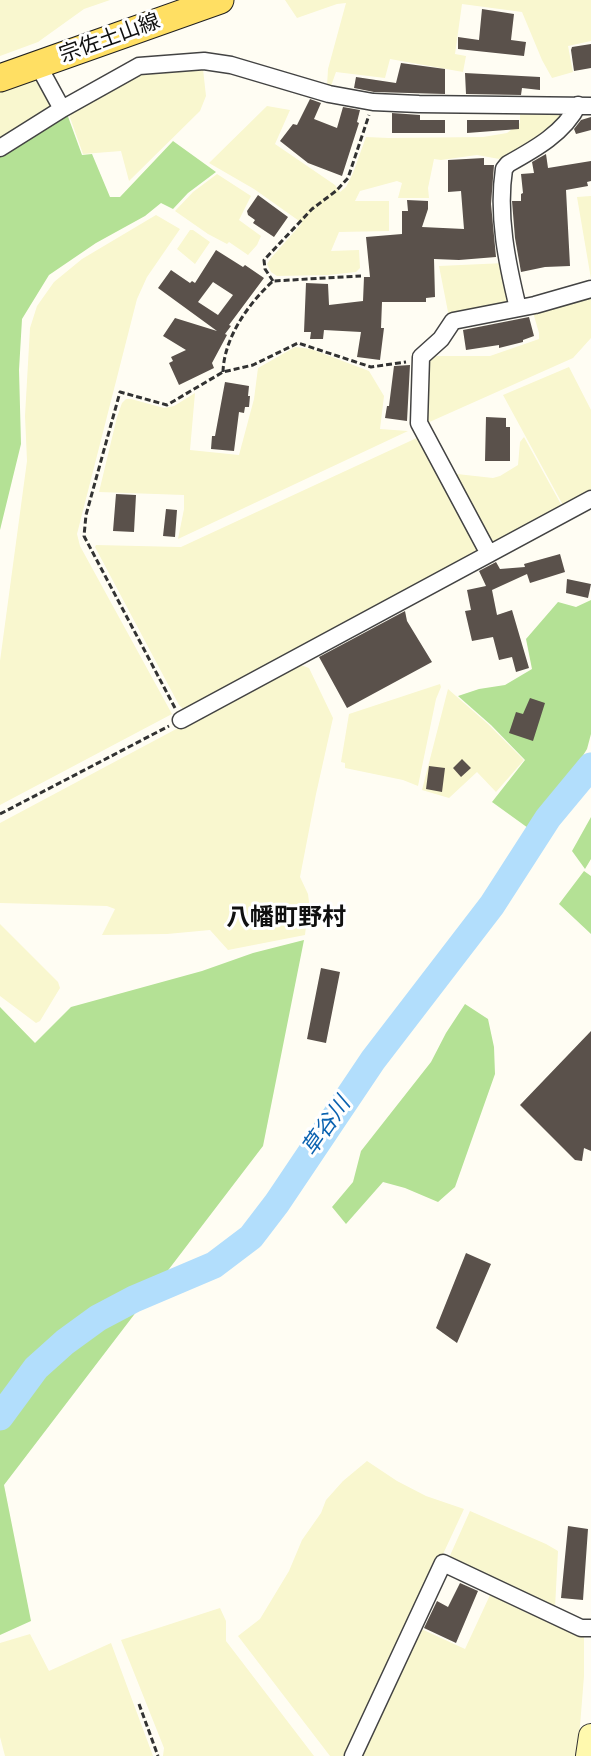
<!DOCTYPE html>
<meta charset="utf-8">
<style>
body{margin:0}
canvas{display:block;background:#fffdf3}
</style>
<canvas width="591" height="1756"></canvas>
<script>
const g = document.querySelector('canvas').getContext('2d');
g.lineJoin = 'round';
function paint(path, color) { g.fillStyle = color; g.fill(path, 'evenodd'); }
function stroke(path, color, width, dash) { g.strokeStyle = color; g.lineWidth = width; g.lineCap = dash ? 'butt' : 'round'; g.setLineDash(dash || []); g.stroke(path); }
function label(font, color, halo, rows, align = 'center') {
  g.font = font + ' "Times New Roman","Noto Sans JP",serif'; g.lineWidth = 6; g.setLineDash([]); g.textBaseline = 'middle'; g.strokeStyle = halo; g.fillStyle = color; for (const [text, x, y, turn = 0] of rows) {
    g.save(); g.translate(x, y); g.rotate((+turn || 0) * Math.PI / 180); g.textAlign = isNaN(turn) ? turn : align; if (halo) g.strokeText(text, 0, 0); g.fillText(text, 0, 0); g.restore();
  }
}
const farmland = new Path2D(`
 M0,0H110L84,9L38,42L0,56Z
 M285,0H591V41L568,46L573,72L552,78L542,60L522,12L462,4L455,54L466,56L463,72L390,59L385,78L336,72L331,86H327L328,69L346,3L337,4L297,18Z
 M203,69L206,96L200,111L129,181L121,151L83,154L68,112L139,73Z
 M35,76L53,106L0,144V87Z
 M267,106L290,110L275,144L335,185L340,192L346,187L353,173L366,137L389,138L483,137L507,133L520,123V111L569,112V116L505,160L477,155L441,160L434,159L428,188L429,198H398L402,183L397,181L360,191L355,201H389V231L339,232L331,251L359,250L360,268L356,272L328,275L277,276L271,272L267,264L271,258L302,223L254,189L209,163Z
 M217,174L251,196L239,220L261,236L257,245L248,255L229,242L227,244L208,234L175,211L193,192Z
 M591,196V279L577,197Z
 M156,215L180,229L147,277L137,299L77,534L80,546L172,714L0,805V661L27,461L25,416L30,328L37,306L54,282L82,259Z
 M190,230H193L210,242L195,264L177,249Z
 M505,263L512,301L449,317L439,266Z
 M591,292V338L573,358L425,424L428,359L433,356H490L539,339V333L532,309Z
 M295,347L311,349L369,371L384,396L380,429L408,431L178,539L184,509V495L99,492L117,417L122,403L126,399H131L164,408L174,406L195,393L190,450L239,455L254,399L258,368Z
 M569,367L591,410V493L564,507L503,395Z
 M421,436L481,550L188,709H183L179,705L95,547L96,545L181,547Z
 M524,437L563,508L493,542L488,539L453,476L457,474L493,478L500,476L518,465L520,442Z
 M298,664L309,668L333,718L316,794L300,877L308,894L309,902L305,935L228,950L210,930L167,934L102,935L115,909L107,906L0,903V823Z
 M440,684L441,687L436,699L418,786L403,780L345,768V763L341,762L349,714Z
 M448,689L488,724L524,760L496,792L477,772L449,798L422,790Z
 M0,924L58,982L60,988L40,1021L36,1023L0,996Z
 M367,1461L397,1481L426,1496L464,1509L349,1756H330L238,1636L260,1619L289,1571L302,1540L321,1513L326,1500L343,1481Z
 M470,1511L546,1544L558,1551L555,1608L448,1560Z
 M490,1595L529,1614L533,1609L584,1633V1676L578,1751L575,1756H358L417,1627L465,1649Z
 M220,1608L226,1621V1641L314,1756H163L164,1748L121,1640Z
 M30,1634L49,1671L111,1643L153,1756H5L0,1737V1643Z`);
const forest = new Path2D(`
 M66,111L82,155L92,154L110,197H120L173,141L216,172L188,193L173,209L161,203L145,216L96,243L49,275L22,319L19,370L21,444L0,530V152Z
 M591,600V734L587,749L535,833L492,802L525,760L491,725L458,696L479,689L505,685L532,669L526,639L558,602L576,607Z
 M591,817V859L585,869L572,851Z
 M584,871L591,876V934L559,904Z
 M304,940L263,1146L4,1485L31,1621L0,1635V1007L35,1043L71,1007L202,971L253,953Z
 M465,1004L488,1019L494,1047L495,1074L455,1187L438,1202L405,1188L383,1182L346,1224L332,1207L353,1182L361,1151L431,1062L446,1033Z`);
const river = new Path2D(`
 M0,1417L36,1368L65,1342L98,1318L134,1299L214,1265L251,1237L277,1203L373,1060L492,905L548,818L591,766`);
const building = new Path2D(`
 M482,9L514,14L511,40L526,42L524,56L458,49V37L479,40Z
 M591,44V68L574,71L571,50L572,47Z
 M401,63L445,69V94L374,92L354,88L356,77L396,83Z
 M465,73L540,77V90L522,88L521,95L466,94Z
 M310,99L321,103L314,119L337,128L343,107L360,110L357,122L359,123L342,176L308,163L280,141L293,124L297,125Z
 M392,113L420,115V120H445V133H392Z
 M591,117V130L576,134L574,129L581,120Z
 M467,120H519V129L467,133Z
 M546,154L548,168L591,161V181L587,182L588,186L566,190L570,266L545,267L521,272L515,238L512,201H521V194L523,193L521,174L534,173L532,162Z
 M484,158V165H494L491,204L496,257L459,260L434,259L435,297L426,298V302H382L381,328H384L380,360L357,357L361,332L324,330L323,339H310L311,332H304L306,283L328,284L329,305L363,301L364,277H370L366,237L402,234V211H408L407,200L428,201V209L422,227L464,229L461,191L448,192V160Z
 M258,195L288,217L274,237L253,223L255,220L248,215L247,211Z
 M216,250L243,267L245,265L264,278L229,325L231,326L225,334L227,335L212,363L214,368L179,385L169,363L173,361L171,357L186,350L163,336L175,318L217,331L158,288L171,270L190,283L192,281L195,283ZM213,282L233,295L218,315L198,302Z
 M529,317L534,336L523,340V342L499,348V345L466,350L463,330Z
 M410,365L407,421L385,418L387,406H389L394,366Z
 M225,382L249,386L248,396H250L249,407H245L244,413L239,412L234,451L211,449L212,436H215Z
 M486,417L506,418V427H510V461H485Z
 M116,494L136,495L134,532L113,531Z
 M166,509L177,510L175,537L163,536Z
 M560,554L565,572L530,583L527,574L492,590L497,615L512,610L529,668L516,672L512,657L499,660L493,637L472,641L465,611L471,610L467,590L486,586L479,571L496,562L500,569L525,567L524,564Z
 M567,579L591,584L588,598L566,593Z
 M405,611L407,621L432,662L347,708L319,657Z
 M530,698L545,703L533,741L509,733L516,712L523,714Z
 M462,759L471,768L461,777L453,768Z
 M429,766L445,768L442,792L426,789Z
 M321,968L340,972L326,1043L307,1039Z
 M591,1031V1151L584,1148L582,1161L575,1160L520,1105Z
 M466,1253L491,1264L457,1343L436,1328Z
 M568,1526L588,1529L583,1600L561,1598Z
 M460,1583L478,1591L456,1643L424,1628L437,1601L448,1607Z`);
const path = new Path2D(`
 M273,281L265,269L264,260L312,209L336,191L348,178L369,115
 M223,372C224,338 248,304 273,281L361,276
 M175,708L84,536L86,515L120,392L167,405L223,372L253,365L298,343L371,367L406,362
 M0,814L169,726
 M139,1704L158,1756`);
const minor = new Path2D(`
 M38,65L62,109
 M0,148L62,109L139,66L204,61L231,65L329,94L373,102L419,104L591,106
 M518,308C507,263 497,215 504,169L508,164C535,149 564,133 578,105
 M489,554L419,423L421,357L441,339L453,321L535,305L591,289
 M181,720L591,499
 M353,1756L443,1563L581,1628H591`);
const secondary = new Path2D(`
 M588,1756L591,1736`);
const primary = new Path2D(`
 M0,78L220,0`);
const streetNames = [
 ["宗佐土山線",110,39,-20]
];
const waterNames = [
 ["草谷川",327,1127,-55]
];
const quarterNames = [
 ["八幡町野村",286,919]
];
paint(farmland, '#f9f7cf');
paint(forest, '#b4e195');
stroke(river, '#b2defc', 27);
paint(building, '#5a514b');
stroke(minor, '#434343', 19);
stroke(secondary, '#323232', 26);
stroke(primary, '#212121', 29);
stroke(path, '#323232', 3, [6, 3]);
stroke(minor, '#fff', 16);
stroke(secondary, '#fff9ae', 24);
stroke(primary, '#ffdf63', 27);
label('21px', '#101010', '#fff', streetNames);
label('italic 22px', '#0b62b0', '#fff', waterNames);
label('bold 24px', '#101010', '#fff', quarterNames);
</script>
